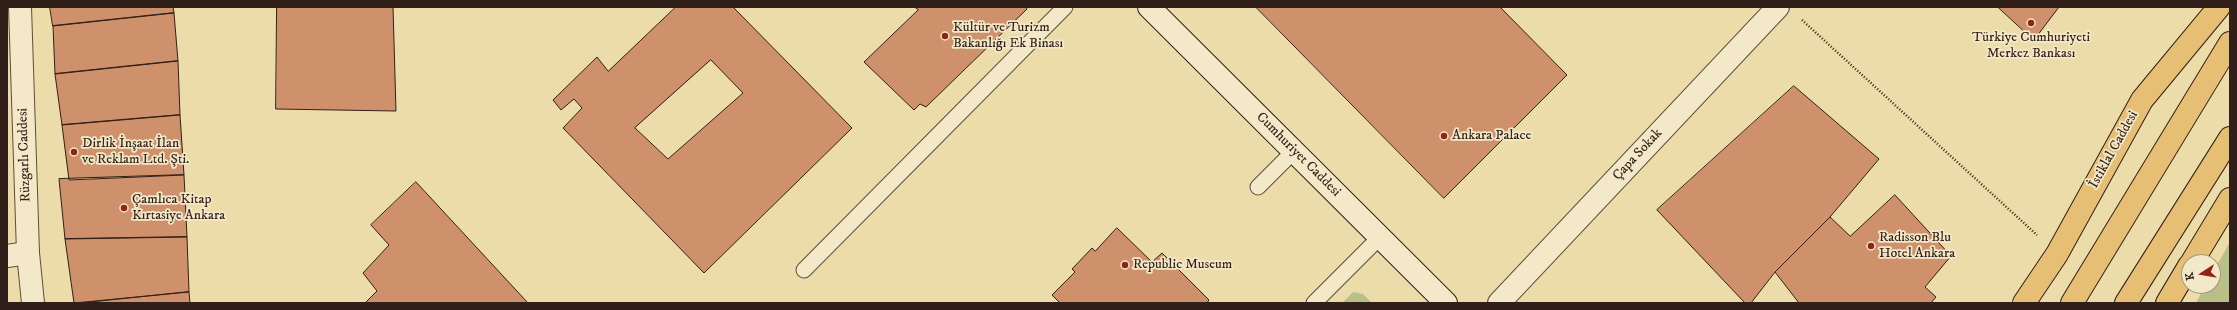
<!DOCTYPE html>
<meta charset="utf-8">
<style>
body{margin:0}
#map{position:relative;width:2237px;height:310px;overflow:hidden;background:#ecdca9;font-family:"IM FELL DW Pica",serif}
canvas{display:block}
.frame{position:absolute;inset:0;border:8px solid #311f19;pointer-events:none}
.north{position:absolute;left:2181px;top:254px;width:40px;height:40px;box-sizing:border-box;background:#f3e8c7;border:1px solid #a59881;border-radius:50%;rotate:258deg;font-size:11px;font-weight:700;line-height:16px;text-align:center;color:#311f19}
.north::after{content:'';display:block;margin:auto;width:14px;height:18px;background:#8f2418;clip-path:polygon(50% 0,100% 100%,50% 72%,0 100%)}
</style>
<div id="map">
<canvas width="2237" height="310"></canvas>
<div class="frame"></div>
<div class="north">K</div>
</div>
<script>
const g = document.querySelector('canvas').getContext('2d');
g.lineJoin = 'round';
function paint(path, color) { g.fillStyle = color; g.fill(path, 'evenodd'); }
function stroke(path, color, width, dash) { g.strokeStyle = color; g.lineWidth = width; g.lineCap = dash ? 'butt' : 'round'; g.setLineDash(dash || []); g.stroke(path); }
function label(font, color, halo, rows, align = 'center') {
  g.font = font + ' "IM FELL DW Pica",serif'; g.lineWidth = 3.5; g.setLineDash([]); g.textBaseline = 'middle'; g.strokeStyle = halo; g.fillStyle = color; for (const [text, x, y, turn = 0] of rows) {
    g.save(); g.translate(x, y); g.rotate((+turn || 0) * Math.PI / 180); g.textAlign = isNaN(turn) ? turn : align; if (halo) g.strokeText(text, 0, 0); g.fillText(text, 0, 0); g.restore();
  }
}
const green = new Path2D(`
 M2230,242V303H2196L2205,286H2213V272Z
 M1353,292L1363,294L1372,303H1342Z`);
const building = new Path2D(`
 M50,7H173L174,13L53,26Z
 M277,7H393L396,111L276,109Z
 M676,7H733L852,128L704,273L563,128L582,108L574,99L561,110L553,100L597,57L608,71ZM711,60L743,93L668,159L635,128Z
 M915,7H1026L1027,9L926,107L920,104L914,110L864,62L918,10Z
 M1256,7H1500L1567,75L1444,198Z
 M1998,7H2059L2034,40Z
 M174,13L178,61L55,74L53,26Z
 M178,61L180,115L62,125L55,74Z
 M1794,86L1879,159L1830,217L1775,272L1751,303H1745L1657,210Z
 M180,115L184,175L69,180L62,125Z
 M184,175L187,237L65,239L59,179Z
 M416,182L528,303H365L377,291L363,273L389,245L371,225Z
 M1895,195L1951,256L1925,287L1936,297L1931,303H1799L1775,272L1830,217L1850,236Z
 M1117,228L1152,262L1162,253L1209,300L1207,303H1060L1052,295L1075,272L1072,269L1092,248L1095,251Z
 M187,237L189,292L74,303L65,239Z
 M189,292L190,303H81Z`);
const path = new Path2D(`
 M1802,20L2037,235`);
const service = new Path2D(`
 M1258,187L1294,151
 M804,270L1065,7
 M1314,303L1380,237`);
const minor = new Path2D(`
 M7,256L28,253
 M1499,303L1778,7`);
const tertiary = new Path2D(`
 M20,7L28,253L33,303`);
const secondary = new Path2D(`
 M1149,7L1446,303`);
const primary = new Path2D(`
 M2192,262L2230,199
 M2024,303L2057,254L2142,100L2219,7
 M2072,303L2230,43
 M2126,303L2230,138
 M2167,303L2189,266`);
const markers = [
 [2031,23,4,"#8f2418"],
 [945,36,4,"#8f2418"],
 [1444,136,4,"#8f2418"],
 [74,152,4,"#8f2418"],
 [124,208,4,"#8f2418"],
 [1871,246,4,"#8f2418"],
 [1125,265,4,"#8f2418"]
];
const poiNames = [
 ["Kültür ve Turizm",953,28],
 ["Bakanlığı Ek Binası",953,44],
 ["Türkiye Cumhuriyeti",2031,38,"center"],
 ["Merkez Bankası",2031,54,"center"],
 ["Ankara Palace",1452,136],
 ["Dirlik İnşaat İlan",82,144],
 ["ve Reklam Ltd. Şti.",82,160],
 ["Çamlıca Kitap",132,200],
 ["Kırtasiye Ankara",132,216],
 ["Radisson Blu",1879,238],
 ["Hotel Ankara",1879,254],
 ["Republic Museum",1133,265]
];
const streetNames = [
 ["İstiklal Caddesi",2114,150,-61],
 ["Rüzgarlı Caddesi",25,155,-92],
 ["Cumhuriyet Caddesi",1298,155,45],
 ["Çapa Sokak",1638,155,-47]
];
paint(green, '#b9c087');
paint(building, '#cf916b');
stroke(building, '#311f19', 1);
stroke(service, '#604e3d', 17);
stroke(minor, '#604e3d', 24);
stroke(tertiary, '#604e3d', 24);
stroke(secondary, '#311f19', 24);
stroke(primary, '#311f19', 24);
stroke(path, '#311f19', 2.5, [1, 2]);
stroke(service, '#f3e8c7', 15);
stroke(minor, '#f3e8c7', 22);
stroke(tertiary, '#f3e8c7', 22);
stroke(secondary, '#f3e8c7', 22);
stroke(primary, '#e6be74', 22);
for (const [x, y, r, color] of markers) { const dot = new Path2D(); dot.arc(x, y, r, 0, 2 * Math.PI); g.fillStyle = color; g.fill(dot); stroke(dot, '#f3e8c7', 1.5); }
label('14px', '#311f19', '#f3e8c7', poiNames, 'left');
label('14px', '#311f19', '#f3e8c7', streetNames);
</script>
